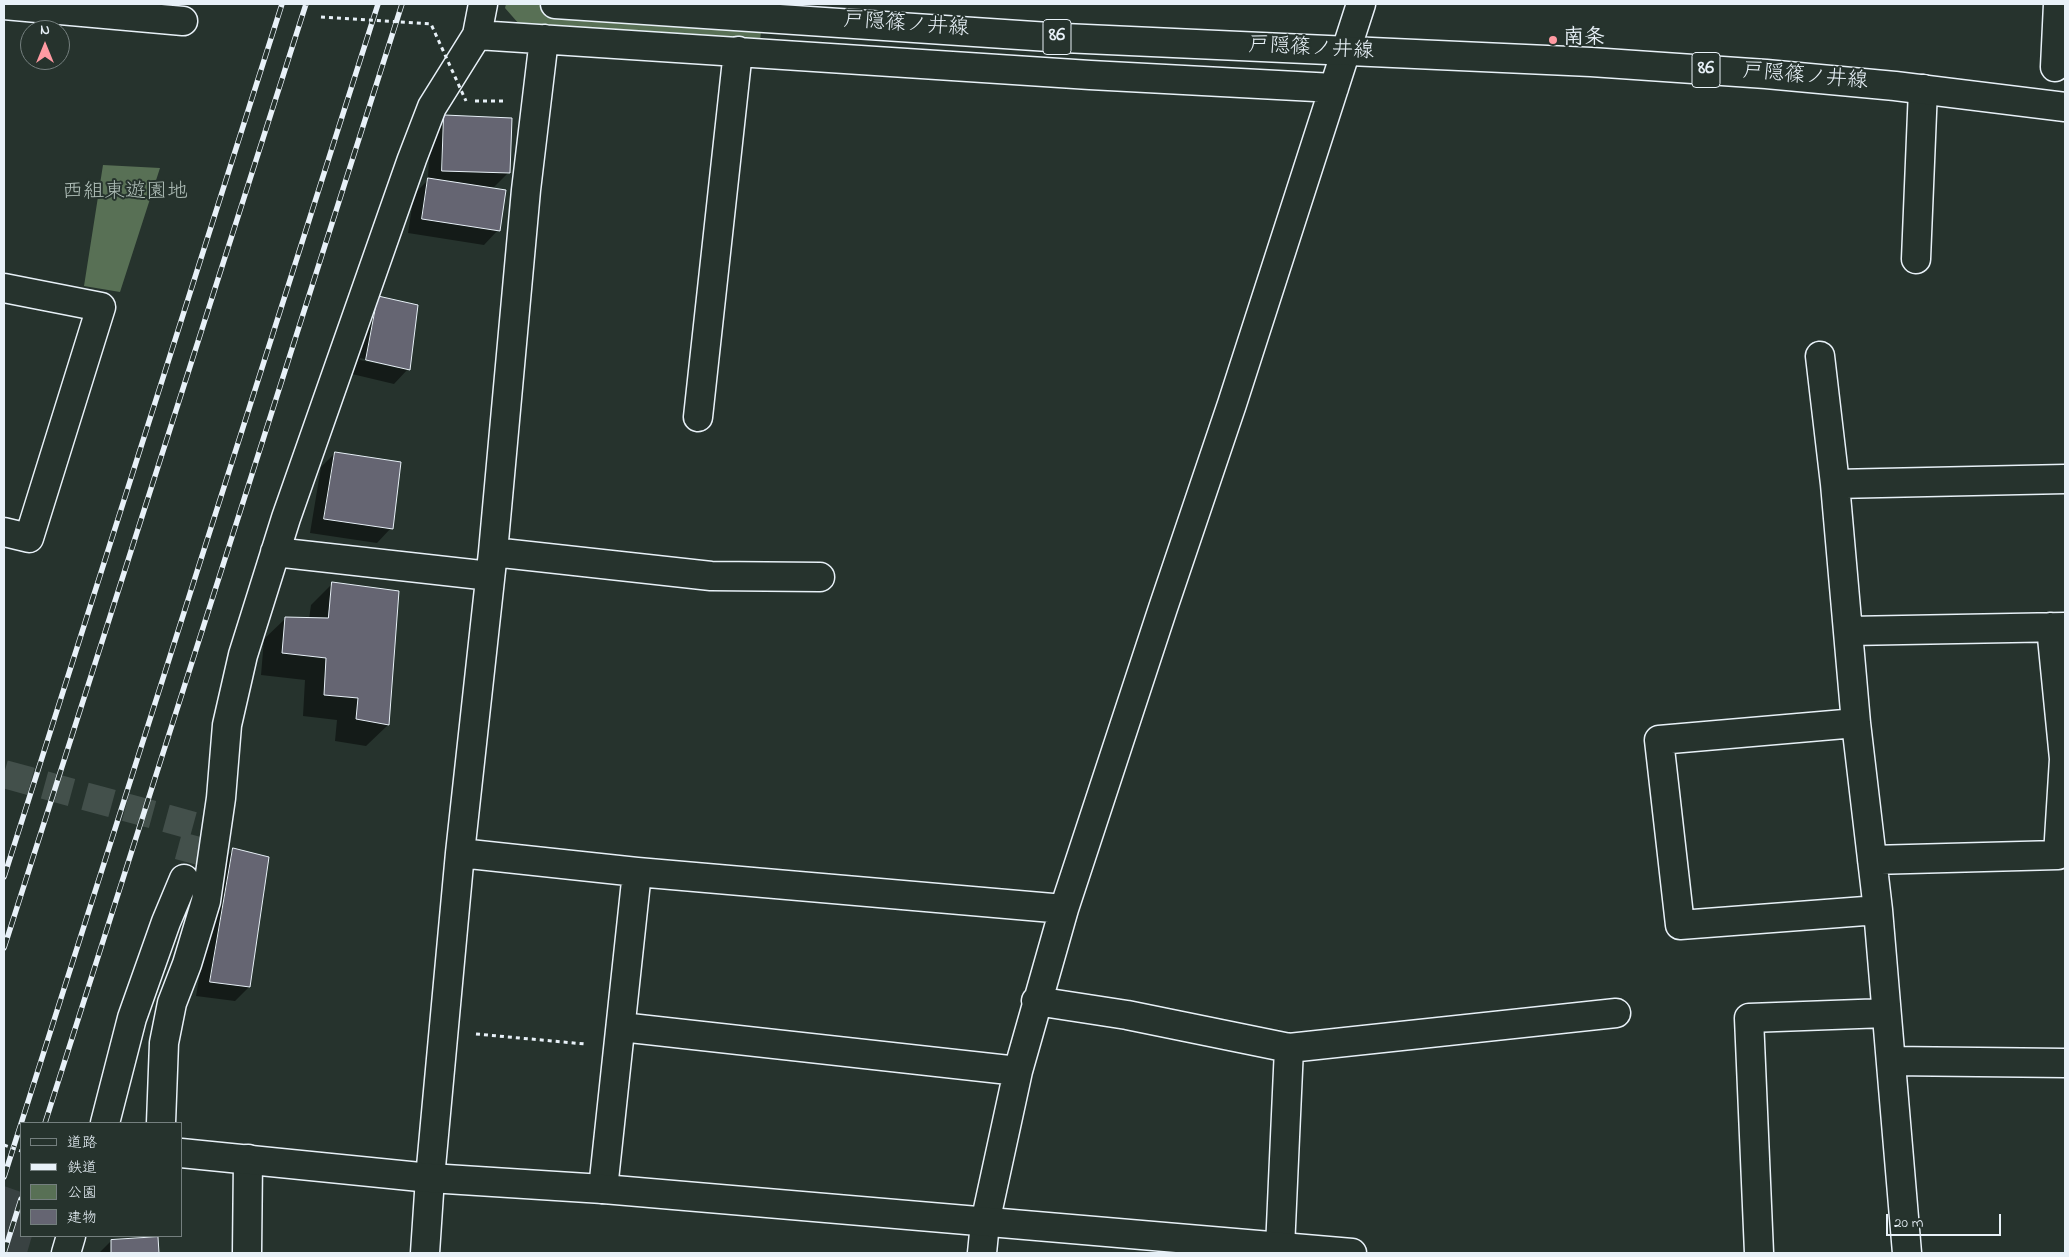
<!DOCTYPE html>
<meta charset="utf-8">
<style>
body{margin:0}
#map{position:relative;width:2069px;height:1257px;overflow:hidden;background:#26332d;font-family:"Indie Flower","Klee One",sans-serif}
canvas{display:block}
.frame{position:absolute;inset:0;border:5px solid #e8f1f8;pointer-events:none}
.legend{position:absolute;left:20px;top:1122px;width:162px;height:115px;box-sizing:border-box;background:#26332d;border:1px solid #747f7e;margin:0;padding:6px 9px;list-style:none;font-size:15px;color:#e8f1f8}
.legend li{display:flex;align-items:center;gap:10px;height:25px}
.legend b{width:25px;border:1px solid #747f7e}
.north{position:absolute;left:20px;top:20px;width:50px;height:50px;box-sizing:border-box;background:#26332d;border:1px solid #747f7e;border-radius:50%;rotate:0deg;font-size:14px;font-weight:700;line-height:20px;text-align:center;color:#e8f1f8}
.north::after{content:'';display:block;margin:auto;width:18px;height:22px;background:#ff9aa2;clip-path:polygon(50% 0,100% 100%,50% 72%,0 100%)}
.scale{position:absolute;left:1886px;top:1214px;width:115px;height:22px;box-sizing:border-box;border:2px solid #e8f1f8;border-top:0;padding-left:6px;font-size:15px;line-height:18px;white-space:nowrap;color:#e8f1f8;-webkit-text-stroke:4px #26332d;paint-order:stroke}
</style>
<div id="map">
<canvas width="2069" height="1257"></canvas>
<div class="frame"></div>
<ul class="legend">
<li><b style="height:6px;background:#26332d"></b>道路</li>
<li><b style="height:6px;background:#e8f1f8"></b>鉄道</li>
<li><b style="height:14px;background:#587055"></b>公園</li>
<li><b style="height:14px;background:#656572"></b>建物</li>
</ul>
<div class="north">N</div>
<div class="scale">20 m</div>
</div>
<script>
const g = document.querySelector('canvas').getContext('2d');
g.lineJoin = 'round';
function paint(path, color) { g.fillStyle = color; g.fill(path, 'evenodd'); }
function stroke(path, color, width, dash) { g.strokeStyle = color; g.lineWidth = width; g.lineCap = dash ? 'butt' : 'round'; g.setLineDash(dash || []); g.stroke(path); }
function label(font, color, halo, rows, align = 'center') {
  g.font = font + ' "Indie Flower","Klee One",sans-serif'; g.lineWidth = 4; g.setLineDash([]); g.textBaseline = 'middle'; g.strokeStyle = halo; g.fillStyle = color; for (const [text, x, y, turn = 0] of rows) {
    g.save(); g.translate(x, y); g.rotate((+turn || 0) * Math.PI / 180); g.textAlign = isNaN(turn) ? turn : align; if (halo) g.strokeText(text, 0, 0); g.fillText(text, 0, 0); g.restore();
  }
}
const built = new Path2D(`
 M4,1186L21,1192V1236H32L27,1253H4Z`);
const green = new Path2D(`
 M506,4H764L760,41L519,24L505,8Z
 M103,165L160,168L120,292L84,286Z`);
const shadow = new Path2D(`
 M444,116L509,172L494,187H488L498,230L484,245L408,233L414,194L428,180L430,131Z
 M378,297L408,369L394,384L352,374L364,312ZM360,358L398,366V368L360,360Z
 M335,453L391,528L377,543L310,533L321,467Z
 M332,584L388,725L366,746L335,741L337,720L303,716L305,680L261,675L264,639L286,618L309,619L311,605Z
 M233,850L249,987L235,1001L196,996L219,864Z
 M157,1238V1253H99L111,1241Z`);
const building = new Path2D(`
 M444,115L512,118L510,173L442,171Z
 M428,178L506,190L500,231L422,219Z
 M378,296L418,305L410,370L366,360Z
 M335,452L401,462L393,529L324,519Z
 M332,582L399,591L389,725L356,719L358,698L324,695L326,658L282,653L285,617L328,618Z
 M233,848L269,857L250,987L210,982Z
 M158,1237L159,1253H111V1240Z`);
const minorTunnel = new Path2D(`
 M4,774L198,827L184,879`);
const path = new Path2D(`
 M475,101H503
 M476,1034L585,1044`);
const minor = new Path2D(`
 M4,5L183,21
 M477,35L1090,75L1334,88
 M2055,67L2058,4
 M1916,259L1923,89
 M4,288L101,307L29,538L4,532
 M1820,356L1835,484
 M698,417L738,51
 M275,552L490,576
 M493,552L711,576L820,577
 M1849,631L2065,627
 M1856,723L1659,740L1680,925L1878,910
 M460,853L637,872L1064,909
 M1872,860L2058,855L2064,759L2051,627
 M1036,1001L1127,1015L1289,1048L1616,1013
 M621,1027L1018,1071
 M1891,1061L2065,1063
 M105,1123L132,1018L166,922L184,879
 M161,1123L164,1043L172,1003L187,964L206,901L221,798L227,725L243,655L286,518L412,159L432,107L477,35L483,4
 M603,1189L637,872
 M1280,1248L1289,1048
 M66,1253L71,1236
 M247,1253L248,1159
 M425,1253L430,1178L460,853L493,552L526,190L544,39
 M982,1253L985,1223L1018,1071L1064,909L1163,608L1232,404L1361,4
 M1759,1253L1749,1018L1886,1013
 M1907,1253L1878,910L1856,723L1835,484L2065,479`);
const tertiary = new Path2D(`
 M181,1153L430,1178L603,1189L1352,1253`);
const primary = new Path2D(`
 M555,4L1064,38L1591,62L1766,74L1895,86L2065,107`);
const rail = new Path2D(`
 M4,877L282,4
 M4,948L306,4
 M45,1123L402,4
 M4,1177L378,4
 M4,1253L21,1199`);
const pathBridge = new Path2D(`
 M321,17L431,24L466,101
 M4,1145L21,1151`);
const markers = [
 [1553,40,5,"#ff9aa2"]
];
const shields = [
 [1057,37,28],
 [1706,70,28]
];
const shieldNames = [
 ["86",1057,37],
 ["86",1706,70]
];
const streetNames = [
 ["戸隠篠ノ井線",906,26,4],
 ["戸隠篠ノ井線",1311,50,3],
 ["戸隠篠ノ井線",1805,78,5]
];
const poiNames = [
 ["南条",1563,40]
];
const parkNames = [
 ["西組東遊園地",125,194]
];
paint(built, '#394242');
paint(green, '#587055');
paint(shadow, '#0007');
paint(building, '#656572');
stroke(building, '#e8f1f8', 1);
stroke(minorTunnel, '#43504b', 28, [28, 14]);
stroke(minor, '#e8f1f8', 31);
stroke(tertiary, '#e8f1f8', 31);
stroke(primary, '#e8f1f8', 31);
stroke(path, '#e8f1f8', 3, [4, 4]);
stroke(minor, '#26332d', 28);
stroke(tertiary, '#26332d', 28);
stroke(primary, '#26332d', 28);
stroke(rail, '#e8f1f8', 5.5);
stroke(rail, '#26332d', 4, [11]);
stroke(pathBridge, '#e8f1f8', 3, [4, 4]);
for (const [x, y, r, color] of markers) { const dot = new Path2D(); dot.arc(x, y, r, 0, 2 * Math.PI); g.fillStyle = color; g.fill(dot); stroke(dot, '#26332d', 2); }
for (const [x, y, w] of shields) { const box = new Path2D(); box.roundRect(x - w / 2, y - 17.5, w, 35, 4); g.fillStyle = '#26332d'; g.fill(box); stroke(box, '#e8f1f8', 1); }
label('bold 20px', '#e8f1f8', null, shieldNames);
label('21px', '#e8f1f8', '#26332d', streetNames);
label('bold 21px', '#e8f1f8', '#26332d', poiNames, 'left');
label('21px', '#aebdb7', '#26332d', parkNames);
</script>
